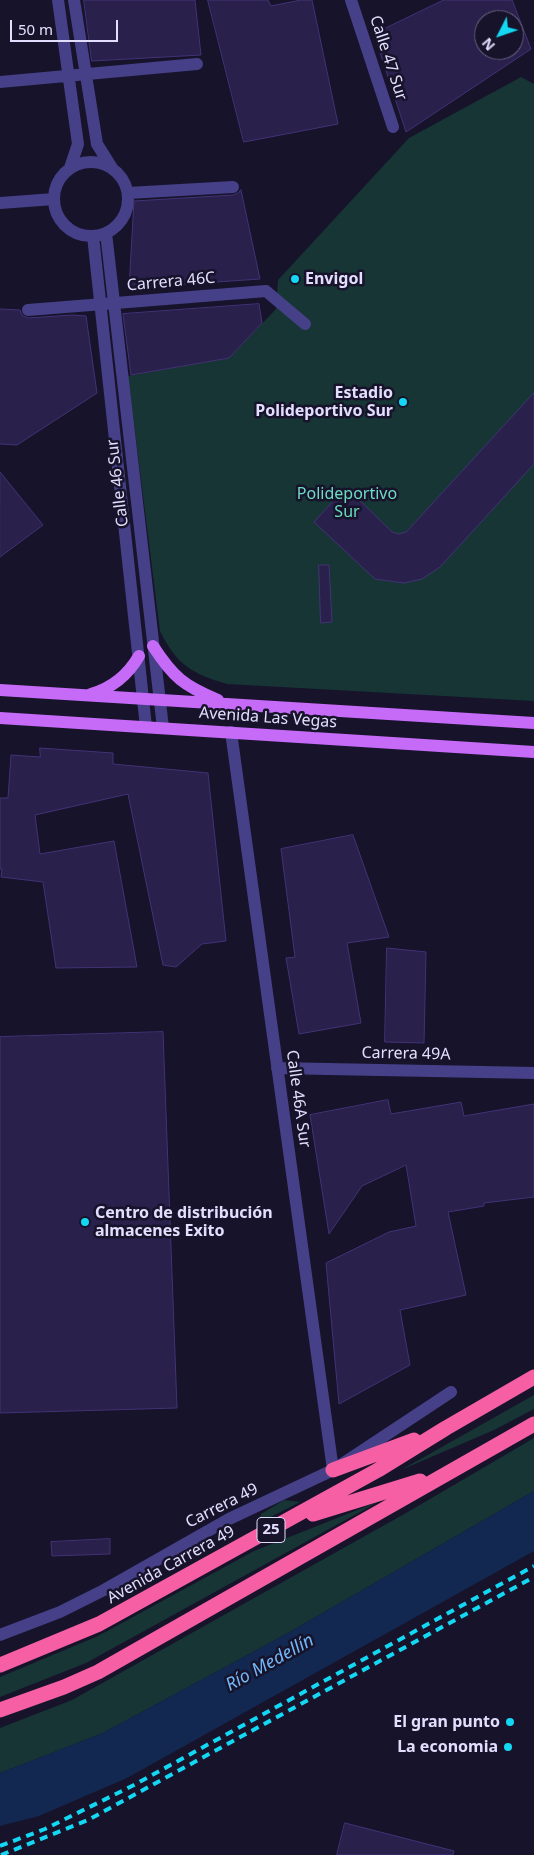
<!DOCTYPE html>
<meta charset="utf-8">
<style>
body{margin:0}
#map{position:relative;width:534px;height:1855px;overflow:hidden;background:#17132b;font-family:"Noto Sans",sans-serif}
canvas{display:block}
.north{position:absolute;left:474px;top:10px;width:50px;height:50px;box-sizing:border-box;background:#17132b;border:1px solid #69647f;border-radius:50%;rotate:229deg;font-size:14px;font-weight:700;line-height:20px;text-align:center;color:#e3defd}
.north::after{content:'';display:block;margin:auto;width:18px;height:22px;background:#14d8f3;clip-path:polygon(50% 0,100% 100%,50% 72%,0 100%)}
.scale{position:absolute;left:10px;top:20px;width:108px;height:22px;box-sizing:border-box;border:2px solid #e3defd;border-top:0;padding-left:6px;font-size:15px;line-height:18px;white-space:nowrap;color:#e3defd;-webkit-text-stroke:4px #17132b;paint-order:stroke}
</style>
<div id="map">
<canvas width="534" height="1855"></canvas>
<div class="north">N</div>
<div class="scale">50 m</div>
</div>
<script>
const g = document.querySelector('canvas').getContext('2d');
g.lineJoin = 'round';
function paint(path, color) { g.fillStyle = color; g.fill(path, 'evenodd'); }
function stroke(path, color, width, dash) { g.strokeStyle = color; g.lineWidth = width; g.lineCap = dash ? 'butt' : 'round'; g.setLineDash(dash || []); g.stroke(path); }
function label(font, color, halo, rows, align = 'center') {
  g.font = font + ' "Noto Sans",sans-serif'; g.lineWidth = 5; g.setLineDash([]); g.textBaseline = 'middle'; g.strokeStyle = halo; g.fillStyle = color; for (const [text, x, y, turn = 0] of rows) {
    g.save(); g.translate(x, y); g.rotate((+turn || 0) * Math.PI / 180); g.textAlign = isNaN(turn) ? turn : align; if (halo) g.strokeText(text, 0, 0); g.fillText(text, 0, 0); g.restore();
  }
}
const green = new Path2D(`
 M521,77L534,84V701L227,684C192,674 176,664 160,631L128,376L229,358L276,309L278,280L409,138Z
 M534,1395V1409L494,1430L401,1470Z
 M534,1438V1491L288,1633L103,1733L0,1773V1728L72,1700L406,1513Z
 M284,1500L300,1502L259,1523L261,1514Z
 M380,1501L86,1663L0,1697V1677L98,1636L254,1551Z`);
const water = new Path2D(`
 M534,1491V1551L127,1778L39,1816L0,1826V1773L103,1733L288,1633Z`);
const building = new Path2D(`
 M84,0H195L201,55L92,61Z
 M208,0H268L271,6L301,0H312L338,124L244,142Z
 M444,0H512L531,49L406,132L374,34ZM484,20H514V50H484Z
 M241,190L260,279L129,288L134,201L233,195L238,193Z
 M259,304L262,323L229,358L131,375L123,314Z
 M0,309L20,310L22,315L28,318L72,315L86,316L97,393L17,445L0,444Z
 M534,393V464L440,567L422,579L404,583L375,579L314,522L346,487L392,532L399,534L406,532Z
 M0,472L43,525L0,557Z
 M319,565H329L332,622L321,623Z
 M40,748L113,753V764L208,773L226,941L202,944L176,967L163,965L128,794L35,815L40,854L114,841L137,967L56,968L43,882L1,877L2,869H0V798H8L11,755L40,757Z
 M353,835L389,937L347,943L361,1023L299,1034L286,958L295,957L281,849Z
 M387,948L426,952L424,1043L385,1042Z
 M163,1032L177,1408L0,1413V1037Z
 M388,1100L391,1114L461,1102L464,1116L534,1104V1197L484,1203V1206L448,1212L466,1295L400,1310L410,1365L339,1404L326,1263L389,1232L416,1226L406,1165L362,1186L329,1234L310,1115Z
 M110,1539V1554L52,1556L51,1542Z
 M345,1823L454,1851L453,1855H337Z`);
const minor = new Path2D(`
 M58,0L78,144L70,168
 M74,0L97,144L112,168
 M351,0L393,127
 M0,82L197,64
 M54 199a37 37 0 1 1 74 0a37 37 0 1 1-74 0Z
 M128,193L233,187
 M0,203L54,199
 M106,233L163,728
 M93,236L146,727
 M28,310L266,291L305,324
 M231,732L333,1470
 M277,1068L534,1073
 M0,1635L60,1612L104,1590L229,1519L333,1470L451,1392`);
const major = new Path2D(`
 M153,646C173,677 184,686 218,700
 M0,690L534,723
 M91,694C112,688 128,675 139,656
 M0,718L534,752`);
const highway = new Path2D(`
 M333,1470L414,1440
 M313,1514L420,1481
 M0,1665L99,1624L378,1470L446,1428L534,1377
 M0,1710L64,1687L98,1672L534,1424`);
const rail = new Path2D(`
 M0,1846L45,1829L134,1785L534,1566
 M1,1855L88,1820L534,1577`);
const markers = [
 [295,279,5,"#14d8f3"],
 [403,402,5,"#14d8f3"],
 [85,1222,5,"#14d8f3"],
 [510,1722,5,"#14d8f3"],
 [508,1747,5,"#14d8f3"]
];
const shields = [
 [271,1530,28]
];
const shieldNames = [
 ["25",271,1530]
];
const streetNames = [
 ["Calle 47 Sur",388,58,72],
 ["Carrera 46C",171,282,-5],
 ["Calle 46 Sur",118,483,-97],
 ["Avenida Las Vegas",268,718,4],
 ["Carrera 49A",406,1054,1],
 ["Calle 46A Sur",298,1099,82],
 ["Carrera 49",222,1506,-27],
 ["Avenida Carrera 49",171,1565,-29]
];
const poiNames = [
 ["Envigol",305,279,"left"],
 ["Estadio",393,393],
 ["Polideportivo Sur",393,411],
 ["Centro de distribución",95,1213,"left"],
 ["almacenes Exito",95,1231,"left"],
 ["El gran punto",500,1722],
 ["La economia",498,1747]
];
const parkNames = [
 ["Polideportivo",347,494],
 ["Sur",347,512]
];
const waterNames = [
 ["Río Medellín",270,1663,-29]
];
paint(green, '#163534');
paint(water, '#122850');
paint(building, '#29204b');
stroke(building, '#423376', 1);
stroke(minor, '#454087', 12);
stroke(major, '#c66bf8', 12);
stroke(highway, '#f75fa5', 15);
stroke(rail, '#14d8f3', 4, [8, 6]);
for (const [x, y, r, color] of markers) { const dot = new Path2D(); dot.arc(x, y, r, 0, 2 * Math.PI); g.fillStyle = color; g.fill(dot); stroke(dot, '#17132b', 2); }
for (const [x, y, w] of shields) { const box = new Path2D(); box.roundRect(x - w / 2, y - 12.5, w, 25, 4); g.fillStyle = '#17132b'; g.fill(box); stroke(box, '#e3defd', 1); }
label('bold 15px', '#e3defd', null, shieldNames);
label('16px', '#e3defd', '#17132b', streetNames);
label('bold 16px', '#e3defd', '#17132b', poiNames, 'right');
label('16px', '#6cdcc2', '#17132b', parkNames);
label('italic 18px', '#72b7f8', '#17132b', waterNames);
</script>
